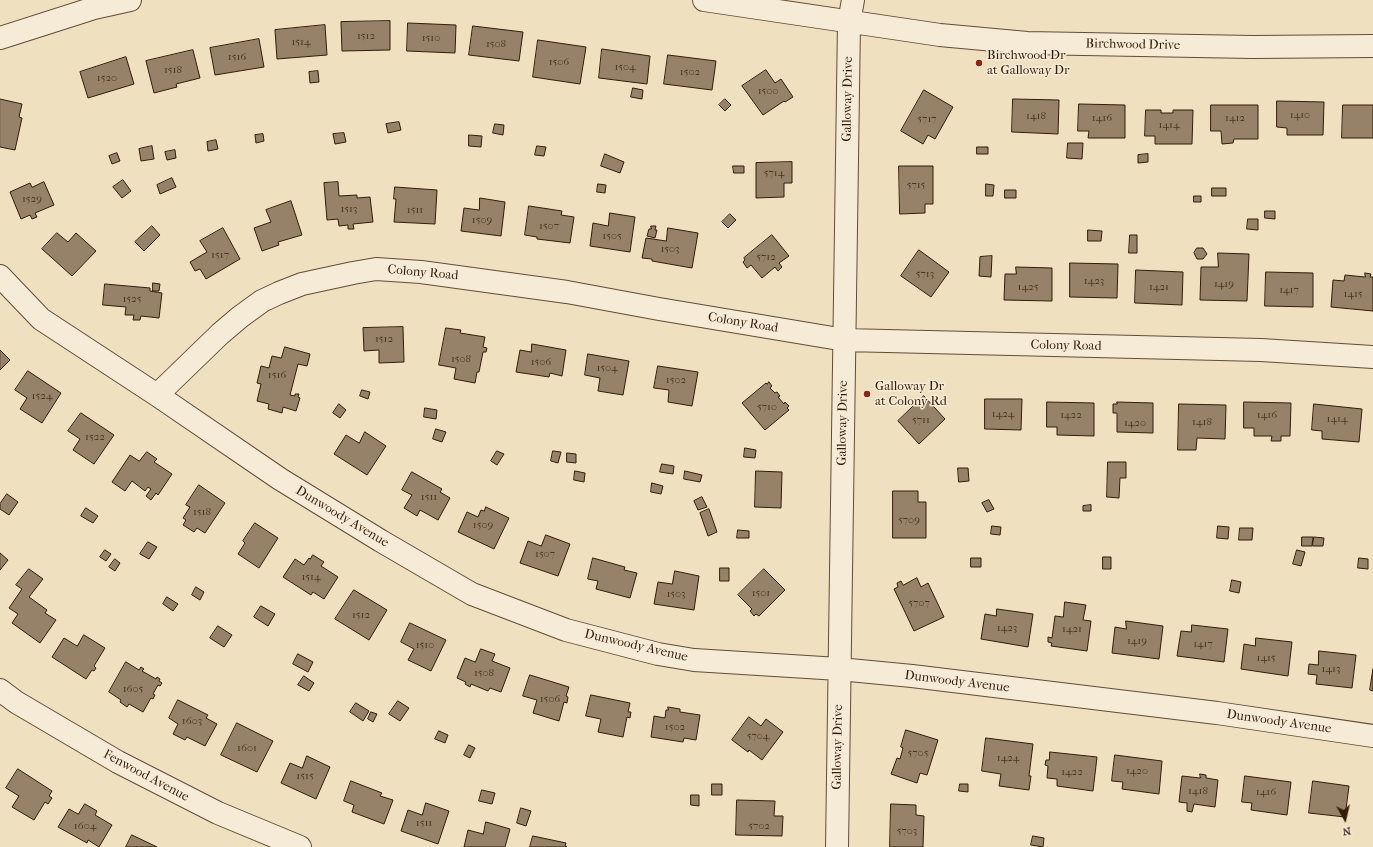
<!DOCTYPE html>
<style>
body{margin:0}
#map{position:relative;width:1373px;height:847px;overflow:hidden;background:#efe0c0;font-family:"IM FELL French Canon",serif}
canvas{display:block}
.north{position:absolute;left:1325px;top:799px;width:40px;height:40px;-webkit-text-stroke:3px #f5ebd6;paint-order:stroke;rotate:172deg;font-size:11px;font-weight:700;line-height:16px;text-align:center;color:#331c08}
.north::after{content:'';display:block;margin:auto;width:14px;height:18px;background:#331c08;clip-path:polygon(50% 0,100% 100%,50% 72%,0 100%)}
</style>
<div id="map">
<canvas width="1373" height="847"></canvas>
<div class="north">N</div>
</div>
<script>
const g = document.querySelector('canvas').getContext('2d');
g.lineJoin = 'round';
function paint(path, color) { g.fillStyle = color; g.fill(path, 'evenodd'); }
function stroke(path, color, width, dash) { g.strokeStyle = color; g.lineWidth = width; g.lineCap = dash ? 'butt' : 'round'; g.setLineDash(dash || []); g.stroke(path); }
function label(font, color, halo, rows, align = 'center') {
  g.font = font + ' "IM FELL French Canon",serif'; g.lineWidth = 3; g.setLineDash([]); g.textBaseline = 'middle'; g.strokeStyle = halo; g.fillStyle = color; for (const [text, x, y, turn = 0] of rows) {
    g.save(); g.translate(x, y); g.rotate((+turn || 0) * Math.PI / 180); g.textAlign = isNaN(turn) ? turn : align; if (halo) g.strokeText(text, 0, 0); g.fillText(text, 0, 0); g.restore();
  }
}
const building = new Path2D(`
 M390,21V50L342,51L341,22Z
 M408,23L456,25L455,53L407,51Z
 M325,25L327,55L277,59L275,30Z
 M473,26L523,32L519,61L469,55Z
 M259,39L264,67L215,75L210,48Z
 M538,40L586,47L580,84L533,77Z
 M602,49L650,56L647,84L599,78Z
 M193,50L200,78L176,84L177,87L154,93L146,61Z
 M668,55L716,61L712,90L664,84Z
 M126,57L134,84L88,98L80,72Z
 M766,70L775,83L781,79L793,97L785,102L784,101L763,115L742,86Z
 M318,71L319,82L310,83L309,72Z
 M633,88L643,90L642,99L631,97Z
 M924,90L953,107L935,139L928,135L923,144L901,131Z
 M0,99L22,104L19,117L22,118L15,150L0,147Z
 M725,99L731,105L725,111L719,105Z
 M1013,99L1059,100L1058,134L1012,132Z
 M1277,101L1324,102L1323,135H1287V128L1277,127Z
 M1079,104L1125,105V138H1088L1089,131H1078Z
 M1211,105H1258V139H1234L1233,143L1222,144L1221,131H1211Z
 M1343,105H1373V138H1342Z
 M1146,110H1161V113H1173V110H1193L1192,144H1155V136H1145Z
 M399,122L401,130L388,133L386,124Z
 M495,124L504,125L503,135L493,133Z
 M344,133L346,142L335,144L333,134Z
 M263,134L264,141L256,143L255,135Z
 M469,135L482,136L481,147L469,146Z
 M216,140L218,149L208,151L207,142Z
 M1068,143H1083L1082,159L1067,158Z
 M152,146L154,159L141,161L139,149Z
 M537,146L546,147L544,156L535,155Z
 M977,147H988V154H977Z
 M175,150L176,158L167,160L165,152Z
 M117,153L120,161L112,164L109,156Z
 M605,154L624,162L620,173L601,166Z
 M1148,154V162L1138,163V155Z
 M792,162V183H784V197L756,198V163Z
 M733,166H744V173H734Z
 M899,166H933V204H925V213L900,214Z
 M172,178L176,187L160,194L157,185Z
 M123,180L131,191L122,198L113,187Z
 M44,182L54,205L35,213L37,217L32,219L30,215L21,219L10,192L30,183L32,187Z
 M338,182L339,196L357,195V198L370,197L373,222L353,224L354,229H348V225L339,226L338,219L327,220L324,183Z
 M598,184L606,185L605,193L597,192Z
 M986,184L994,185L993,196H986Z
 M395,187L437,190L435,224L394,222L396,199H394Z
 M1212,188H1226V196H1212Z
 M1005,190H1016V198H1005Z
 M1194,196H1201V202H1194Z
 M480,198L505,202L501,236L461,231L464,208L479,210Z
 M291,201L302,235L278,242L279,245L262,251L254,228L271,222L266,210Z
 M529,206L562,211L561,215L574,217L570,243L537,239V237L525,235Z
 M1265,211H1275V219L1265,218Z
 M610,213L635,217L630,252L590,246L593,223L608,226Z
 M730,214L736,220L728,228L722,222Z
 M1248,219H1258V230L1247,229Z
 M152,226L160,235L144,251L135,242Z
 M651,226H656L655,230H657L655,238L647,236L649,229H651Z
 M223,228L240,259L206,279L200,269L195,271L190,262L207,252L200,241Z
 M668,228L698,233L692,268L652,261V259L642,258L646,238L666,241Z
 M1088,230L1102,231L1101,241H1088Z
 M57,233L68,242L76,233L96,251L72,276L42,249Z
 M772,235L789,256L779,263L782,267L778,271L775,267L762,278L751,265L747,268L743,262L745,260L744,258Z
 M1130,235H1137V253H1129Z
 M1197,248H1203L1207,254L1203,259H1197L1194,253Z
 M919,250L949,272L931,297L901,276Z
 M1218,253L1249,254L1247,301L1200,300L1201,267H1218Z
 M992,256L991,277L979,276L980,257Z
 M1070,263L1118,264L1117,298L1070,297Z
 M1016,267L1052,268V301L1004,300L1005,274H1016Z
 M1136,270L1183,272L1182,305L1135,303Z
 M1266,272L1313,273V307L1265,306Z
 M1365,273L1371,274L1370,277H1373V311L1331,307L1333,280L1344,281L1345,275L1365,277Z
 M153,283L160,284L159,291H153Z
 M105,284L150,288V291L162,293L159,318L141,316L140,320H133L134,315H125L126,307L103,305Z
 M403,327L404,362L379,363V350L364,351L363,328Z
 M446,328L461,330L460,333L485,337L483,347L487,348L486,352H483L479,372H477L475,383L454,379L456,368L439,365Z
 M532,344L566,350L562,376L550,373L549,377L516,372L520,350L531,352Z
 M285,347L310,354L307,366L298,364L290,395L295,396V394H299L298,397L300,398L296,411L283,407L282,413L268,409L269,404L257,401L261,384L257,383L261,366L269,368L272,356L281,358Z
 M0,350L10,360L0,370Z
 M588,354L629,361L623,395L598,391L600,378L585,375Z
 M658,366L698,372L692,406L668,402L669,390L654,388Z
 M28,371L61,393L42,423L20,409L27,398L15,390Z
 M769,382L772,386L770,388L775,393L777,392L780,396L778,397L784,404L785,402L789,406L787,408L789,410L765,430L742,403L766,383L767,384Z
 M362,390L370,392L368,399L360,396Z
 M924,396L945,419L919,444L898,421Z
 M985,399H1022L1021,430L985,429Z
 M1047,402L1094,403V436L1057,435V427H1047Z
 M1117,402L1153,403V433L1117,432V413H1113V404H1117Z
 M1244,402L1291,403L1290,436H1281V441H1271L1272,436H1254V428H1244Z
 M339,404L346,410L340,418L333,413Z
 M1179,404L1226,405L1225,439L1197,438L1196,450H1178Z
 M1314,404L1362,409L1359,442L1322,439V431L1312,430Z
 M425,408L437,410L436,419L424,417Z
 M81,413L114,435L94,464L73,450L80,439L68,431Z
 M436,429L446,432L442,442L433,439Z
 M365,432L386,446L367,475L334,454L346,435L359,443Z
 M745,448L756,450L755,458L744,457Z
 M497,451L504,454L497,465L491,461Z
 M553,451L561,452L558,463L551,461Z
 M147,452L157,459L154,462L172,474L158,495L156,493L151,500L146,496L151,489L148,487L145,491L132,481L125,491L112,482L130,455L139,461Z
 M567,453L576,454V463L567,462Z
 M1108,462H1126V478H1120L1119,498L1107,497Z
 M662,464L674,466L673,474L660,472Z
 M958,468H968L969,481L959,482Z
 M575,471L585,473L584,482L574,480Z
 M685,471L702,475L700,482L684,479Z
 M756,471L782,472L781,508L755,507Z
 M412,472L442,489L440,492L450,498L438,520L420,510L417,516L404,508L412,495L402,490Z
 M652,483L663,486L661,494L651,492Z
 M199,485L225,503L205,533L197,528L194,532L183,525L186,520L183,518L190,507L186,505Z
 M893,491H918V502H926V538H893Z
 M7,494L18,502L9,515L0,509V504Z
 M702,497L707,507L698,510L694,501Z
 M989,500L994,509L987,512L982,503Z
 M1091,505V511H1083V506Z
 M486,507L509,518L494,549L458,532L467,512L478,517L481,510L484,511Z
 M86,508L98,516L93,523L81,516Z
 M709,509L717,532L708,536L700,513Z
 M255,523L278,538L259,568L238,554L245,543L243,541Z
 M992,526L1001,527L1000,535L991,534Z
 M1218,526L1229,527L1228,539L1217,538Z
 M1240,528H1253L1252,540H1239Z
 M738,530L749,531V538H737Z
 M546,535L570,544L558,576L520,563L528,541L541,546Z
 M1302,537H1313L1312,546H1302Z
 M1314,537L1324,538L1323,546H1313Z
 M148,542L157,547L149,559L140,554Z
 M105,550L111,554L106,561L100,557Z
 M1297,550L1305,552L1301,566L1293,564Z
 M0,553L8,560L0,570Z
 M313,555L324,562L321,566L338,577L324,599L313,592L311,595L283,577L295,559L304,565L309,558L310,559Z
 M1103,557H1111V569H1103Z
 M593,558L625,567L624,570L637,573L630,598L596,589L598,581L588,579Z
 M971,558H981V567H971Z
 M1359,558L1368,559V569L1358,568Z
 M115,559L120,563L115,571L109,567Z
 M720,568H729V581H720Z
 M29,569L43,579L29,597L47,610L45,613L56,620L40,643L12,623L18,614L9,608L22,589L16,585Z
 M764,569L785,590L759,616L756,614L754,616L750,611L752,609L738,595Z
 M675,571L699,576L694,610L654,604L658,582L672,584Z
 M917,578L921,587L928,583L944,617L914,631L894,589L898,587L897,583L901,581L903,585Z
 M1232,580L1241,582L1239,593L1230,591Z
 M196,587L204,592L200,600L192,595Z
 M354,590L387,610L369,640L335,619Z
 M167,597L178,604L173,611L163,604Z
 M1065,602L1086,605L1083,620L1091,621L1087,651L1051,646L1052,643L1048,642V637L1052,638L1055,616L1063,617Z
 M261,606L275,614L268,626L254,617Z
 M997,609L1033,614L1028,647L981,639L985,614L996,616Z
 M1126,621L1163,626L1159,659L1112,653L1115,627L1126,629Z
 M410,623L446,640L431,671L408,660L414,649L401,642Z
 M1192,625L1228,629L1224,662L1177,656L1181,631L1191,632Z
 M218,626L232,635L224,647L210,638Z
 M84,635L105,648L94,666L96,668L94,671L92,670L86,679L52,657L64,638L77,646Z
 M1256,638L1292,642L1288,676L1241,669L1244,644L1255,646Z
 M481,649L495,654L492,661L510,668L501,692L490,688L488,691L471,684L470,687L465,684L466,682L457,678L465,658L475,662Z
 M1319,651L1356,655L1352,688L1316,684L1317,675L1308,674L1309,664L1318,665Z
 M298,654L313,662L308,672L293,664Z
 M126,662L139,670L141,667L144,669L142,671L156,679L157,677L160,679L159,681L162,683L160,686L158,685L153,694L155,695L153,699L151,698L143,712L129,704L127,707L120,702L121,700L109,692Z
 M1373,669V691L1370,690Z
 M530,675L569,687L566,696L568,697L567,703L564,702L559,721L533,713L537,700L523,696Z
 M304,676L314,683L309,691L298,685Z
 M591,695L630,703L628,712H631L630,718L627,717L623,737L598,732L601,719L586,716Z
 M178,700L208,715L206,718L217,724L205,746L187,737L185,740L173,734L178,724L169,718Z
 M398,701L409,708L400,721L389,714Z
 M356,703L369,711L363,721L350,712Z
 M668,707L680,709V712L700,715L696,740L684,738L683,742L651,737L654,716L665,718L666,710H668Z
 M371,712L377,714L373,722L368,719Z
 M749,717L761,726L766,719L783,732L762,760L749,750L748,752L732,740Z
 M237,723L273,741L257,772L221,755Z
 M906,730L938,740L927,775L920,773L917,783L891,774L897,758L900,759L903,748L901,747Z
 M439,731L448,735L445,743L435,739Z
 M986,738L1033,744L1029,776H1031L1029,790L999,786L1001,774L982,771Z
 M469,745L475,748L470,758L464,755Z
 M1050,752L1097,757L1093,791L1057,786V779L1047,778L1048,766L1045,765L1046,760H1049Z
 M1115,755L1162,761L1159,794L1122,789L1123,782L1112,781Z
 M307,756L330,767L316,799L281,783L290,763L302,768Z
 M18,769L52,791L49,796L52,798L48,804L45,802L34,820L12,807L19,796L6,788Z
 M1200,774L1206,775V778L1218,780L1215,807L1194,804L1192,812L1187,811V803L1179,802L1182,776L1200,778Z
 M1245,776L1291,782L1287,815L1251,810L1252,803L1242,802Z
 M351,781L382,793L380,796L393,800L384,824L352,812L354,805L344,801Z
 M1313,781L1349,786L1345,817L1309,813Z
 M712,784H722V795H712Z
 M960,784H968V792L959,791Z
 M482,790L495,793L492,804L479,801Z
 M691,795H699V806L691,805Z
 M737,800L775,801L774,816H783L782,836L736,835Z
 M426,803L449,811L438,844L401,831L408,810L422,815Z
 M85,804L97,811L95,815L112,825L99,847L88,840L87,843L58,827L69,809L78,814Z
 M891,804L916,805V815L924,816L923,847H890Z
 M521,808L531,811L526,826L517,823Z
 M486,822L510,829L505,847H464L468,830L483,834Z
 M132,835L157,847H126Z
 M533,836L566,843L565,846L567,847H530Z
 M1033,836L1044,838L1043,847L1031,845Z`);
const minor = new Path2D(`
 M704,0L940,35L1027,43L1253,47L1373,46
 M0,38L94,8L130,0
 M0,276L41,319L157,395L280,479L381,541L472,594L566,630L658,654L694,660L839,669L912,676L1217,713L1373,736
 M157,395L220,334L240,317L262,301L279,293L302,284L353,273L376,269L421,272L567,292L659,309L845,340L1261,350L1373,357
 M0,690L16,702L118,762L218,813L300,847
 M837,847L849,22L853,0`);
const markers = [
 [979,63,4,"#8f2418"],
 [867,394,4,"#8f2418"]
];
const numberNames = [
 ["1512",366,36],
 ["1510",431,38],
 ["1514",301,42],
 ["1508",496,44],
 ["1516",237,57],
 ["1506",559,62],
 ["1504",625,67],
 ["1518",173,70],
 ["1502",690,72],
 ["1520",107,78],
 ["1500",768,91],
 ["1410",1300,115],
 ["1418",1036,116],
 ["1416",1102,118],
 ["1412",1235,118],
 ["5717",927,119],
 ["1414",1169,125],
 ["5714",774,173],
 ["5715",916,185],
 ["1529",32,199],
 ["1513",349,209],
 ["1511",415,210],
 ["1509",482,220],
 ["1507",549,226],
 ["1505",612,236],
 ["1503",670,249],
 ["1517",220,255],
 ["5712",766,257],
 ["5713",925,274],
 ["1423",1094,281],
 ["1419",1224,284],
 ["1425",1028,287],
 ["1421",1159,287],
 ["1417",1289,290],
 ["1415",1353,294],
 ["1525",132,299],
 ["1512",384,339],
 ["1508",461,359],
 ["1506",541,362],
 ["1504",607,368],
 ["1516",277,375],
 ["1502",676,380],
 ["1524",42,396],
 ["5710",767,407],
 ["1424",1003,414],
 ["1422",1071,415],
 ["1416",1267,415],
 ["1414",1337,419],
 ["5711",921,420],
 ["1418",1202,422],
 ["1420",1135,423],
 ["1522",95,437],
 ["1511",429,497],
 ["1518",202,512],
 ["5709",909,520],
 ["1509",483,525],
 ["1507",545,554],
 ["1514",311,577],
 ["1501",761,593],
 ["1503",676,594],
 ["5707",919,603],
 ["1512",361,615],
 ["1423",1007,628],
 ["1421",1072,629],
 ["1419",1137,641],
 ["1417",1203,644],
 ["1510",425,645],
 ["1415",1266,658],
 ["1413",1331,669],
 ["1508",484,673],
 ["1605",133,689],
 ["1506",550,699],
 ["1603",192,721],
 ["1502",675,727],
 ["5704",758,736],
 ["1601",247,748],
 ["5705",918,753],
 ["1424",1008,758],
 ["1420",1137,771],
 ["1422",1072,772],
 ["1515",305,776],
 ["1418",1198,791],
 ["1416",1266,792],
 ["1511",424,823],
 ["1604",85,826],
 ["5702",759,826],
 ["5703",907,831]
];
const streetNames = [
 ["Birchwood Drive",1133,45,1],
 ["Galloway Drive",848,99,-89],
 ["Colony Road",423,273,5],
 ["Colony Road",743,323,9],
 ["Colony Road",1066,346,1],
 ["Galloway Drive",843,423,-89],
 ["Dunwoody Avenue",342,517,31],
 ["Dunwoody Avenue",636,646,13],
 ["Dunwoody Avenue",957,682,7],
 ["Dunwoody Avenue",1279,722,8],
 ["Galloway Drive",838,747,-89],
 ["Fenwood Avenue",146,776,28]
];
const poiNames = [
 ["Birchwood Dr",987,56],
 ["at Galloway Dr",987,71],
 ["Galloway Dr",875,387],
 ["at Colony Rd",875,402]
];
paint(building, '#958268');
stroke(building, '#331c08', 1);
stroke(minor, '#624d36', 24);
stroke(minor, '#f5ebd6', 22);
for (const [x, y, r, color] of markers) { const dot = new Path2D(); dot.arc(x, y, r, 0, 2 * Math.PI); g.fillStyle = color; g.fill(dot); stroke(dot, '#f5ebd6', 1.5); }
label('11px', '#4c3620', null, numberNames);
label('13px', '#331c08', '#f5ebd6', streetNames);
label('13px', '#331c08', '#f5ebd6', poiNames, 'left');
</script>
